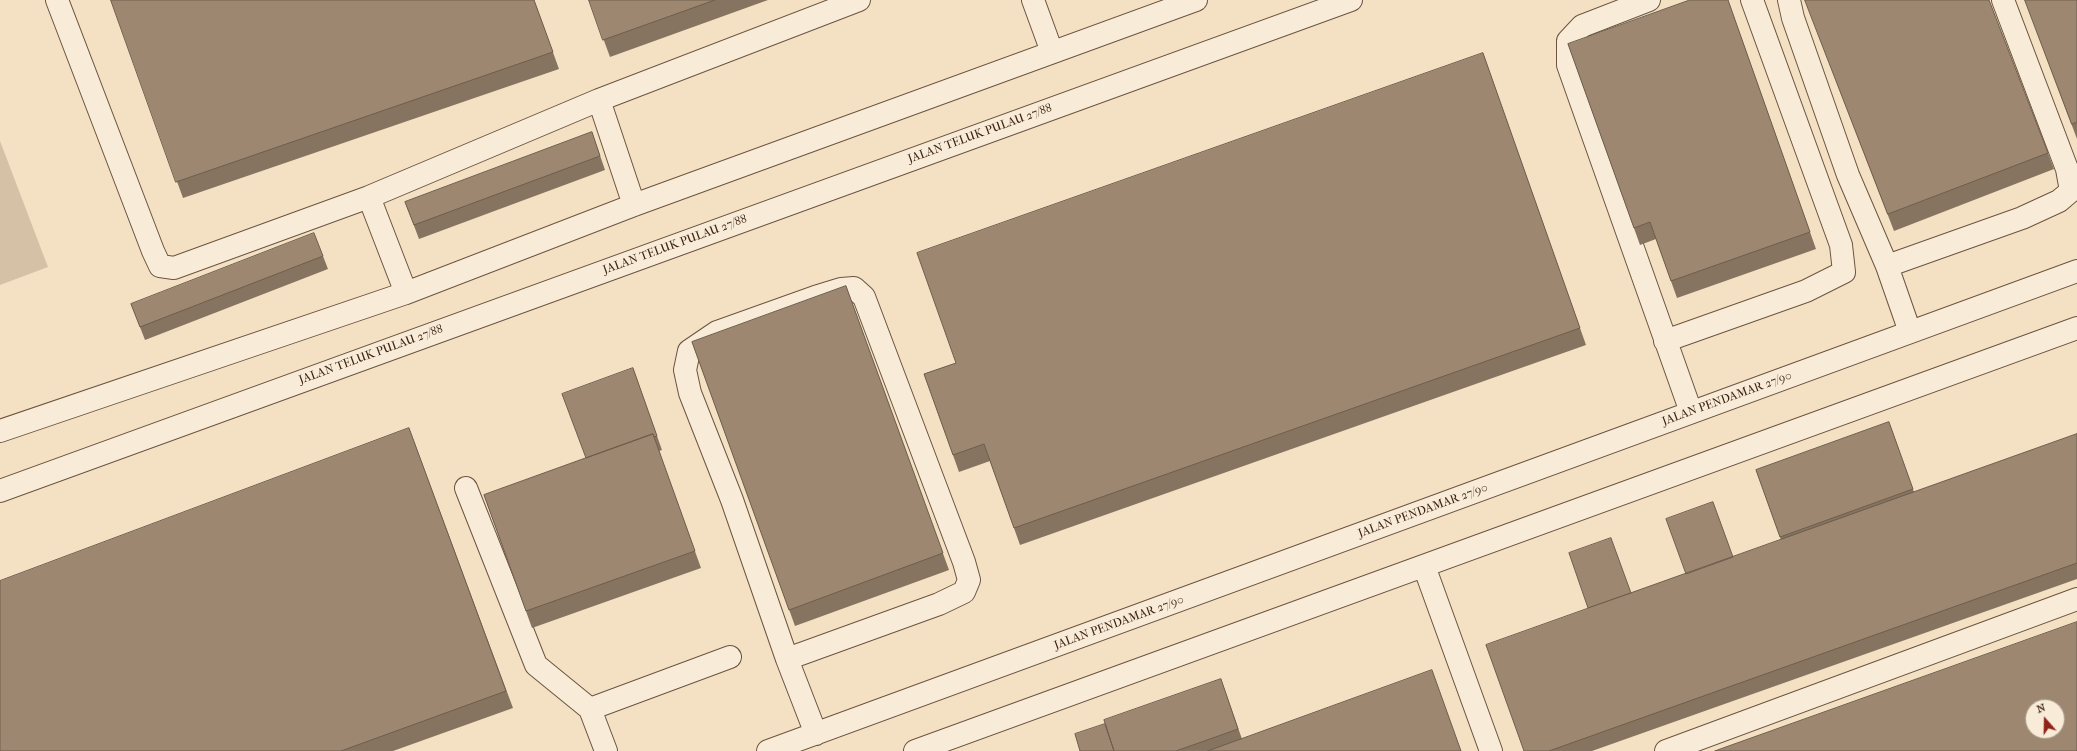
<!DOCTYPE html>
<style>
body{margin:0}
#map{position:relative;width:2077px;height:751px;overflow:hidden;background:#f4e1c4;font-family:"IM FELL French Canon",serif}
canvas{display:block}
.north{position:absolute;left:2025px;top:699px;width:40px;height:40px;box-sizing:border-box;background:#f8ecd9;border:1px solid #ae9c8a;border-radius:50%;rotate:340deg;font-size:11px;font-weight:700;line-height:16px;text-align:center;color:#3f2514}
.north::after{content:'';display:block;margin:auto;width:14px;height:18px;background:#8f2418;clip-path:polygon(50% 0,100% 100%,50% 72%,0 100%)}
</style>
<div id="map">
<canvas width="2077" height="751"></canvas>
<div class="north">N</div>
</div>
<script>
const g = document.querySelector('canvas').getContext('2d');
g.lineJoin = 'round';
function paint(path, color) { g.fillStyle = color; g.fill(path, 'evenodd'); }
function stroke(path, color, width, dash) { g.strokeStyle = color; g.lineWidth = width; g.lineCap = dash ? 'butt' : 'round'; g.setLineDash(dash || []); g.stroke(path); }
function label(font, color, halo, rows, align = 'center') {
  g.font = font + ' "IM FELL French Canon",serif'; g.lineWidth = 3; g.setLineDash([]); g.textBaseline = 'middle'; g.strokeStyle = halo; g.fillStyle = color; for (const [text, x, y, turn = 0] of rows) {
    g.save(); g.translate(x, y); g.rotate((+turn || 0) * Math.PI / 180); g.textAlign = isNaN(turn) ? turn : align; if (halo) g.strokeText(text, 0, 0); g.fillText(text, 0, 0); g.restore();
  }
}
const green = new Path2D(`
 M0,141L48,267L0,285Z`);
const minor = new Path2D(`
 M57,0L153,251L160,266L174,268L369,197L599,100L859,0
 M1033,0L1052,52
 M1649,0L1582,26L1568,41V65L1691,412
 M1789,0L1793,18L1848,175L1887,266L1910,332
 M599,100L634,205
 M369,197L406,293
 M1887,266L2022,218L2059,201L2071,191L2067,169L2003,0
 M1665,341L1806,291L1844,272L1841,245L1752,0
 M0,431L406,293L634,205L1196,0
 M466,488L536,665L590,709L606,751
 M0,491L1351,0
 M1424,566L1491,751
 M787,659L939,604L964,592L969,580L964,562L864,297L854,288L841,289L815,297L717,332L689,351L685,370L690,393L732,500L787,659L816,734
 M590,709L730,657
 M768,751L2077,271
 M915,751L2077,328
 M1666,751L2077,599`);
const wall = new Path2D(`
 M111,0H534L559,69L183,198Z
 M589,0H768L610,57Z
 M1728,0L1816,249L1677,298L1656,239L1640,245L1568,44Z
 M1805,0L2048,153L2054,169L1894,231Z
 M2025,0H2077V139Z
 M1483,53L1586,345L1020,545L990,461L959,472L924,374L956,363Z
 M592,132L605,170L419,239L405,202Z
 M323,256L328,269L145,340L131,304Z
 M846,286L949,570L795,626L692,342Z
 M633,368L662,450L659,451L701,568L532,628L484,495L586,458Z
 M1889,422L1914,492L2077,434V579L1592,751H1524L1631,593L1781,540L1756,470Z
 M409,428L513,708L393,751H0Z
 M1221,679L1242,739L1461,751H1080L1105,724Z`);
const building = new Path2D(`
 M111,0H534L553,52L176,182Z
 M589,0H715L603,40Z
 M1690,0H1728L1810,232L1671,281L1650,222L1634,228L1568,44Z
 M1805,0H1989L2048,153L1888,214Z
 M2025,0H2077V122L2072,124Z
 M1483,53L1580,328L1014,528L984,444L953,455L924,374L956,363L917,253Z
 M592,132L600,156L414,225L405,202Z
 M314,233L323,256L140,327L131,304Z
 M846,286L943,553L789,610L692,342Z
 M633,368L657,436L654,437L653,434L586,458L562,394Z
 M1889,422L1913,489L1780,537L1756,470Z
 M409,428L506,691L341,751H0V581Z
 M653,434L695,551L526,611L484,495Z
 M2077,434V563L1549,751H1524L1486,645Z
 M1713,502L1733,557L1686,574L1666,519Z
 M1611,538L1631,593L1588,608L1569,553Z
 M2077,622V751H1715ZM2033,707H2057V731H2033Z
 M1432,670L1461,751H1208Z
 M1221,679L1238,729L1176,751H1114L1104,720Z
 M1105,724L1114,751H1080L1075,734Z`);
const streetNames = [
 ["JALAN TELUK PULAU 27/88",980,134,-20],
 ["JALAN TELUK PULAU 27/88",675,245,-20],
 ["JALAN TELUK PULAU 27/88",371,355,-20],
 ["JALAN PENDAMAR 27/90",1727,399,-20],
 ["JALAN PENDAMAR 27/90",1423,511,-20],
 ["JALAN PENDAMAR 27/90",1119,623,-20]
];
paint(green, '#d5c1a6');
stroke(minor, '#6c5440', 24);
stroke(minor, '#f8ecd9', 22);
paint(wall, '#877460');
paint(building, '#9d8770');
stroke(building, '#6e5e4e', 1);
label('12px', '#3f2514', '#f8ecd9', streetNames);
</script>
